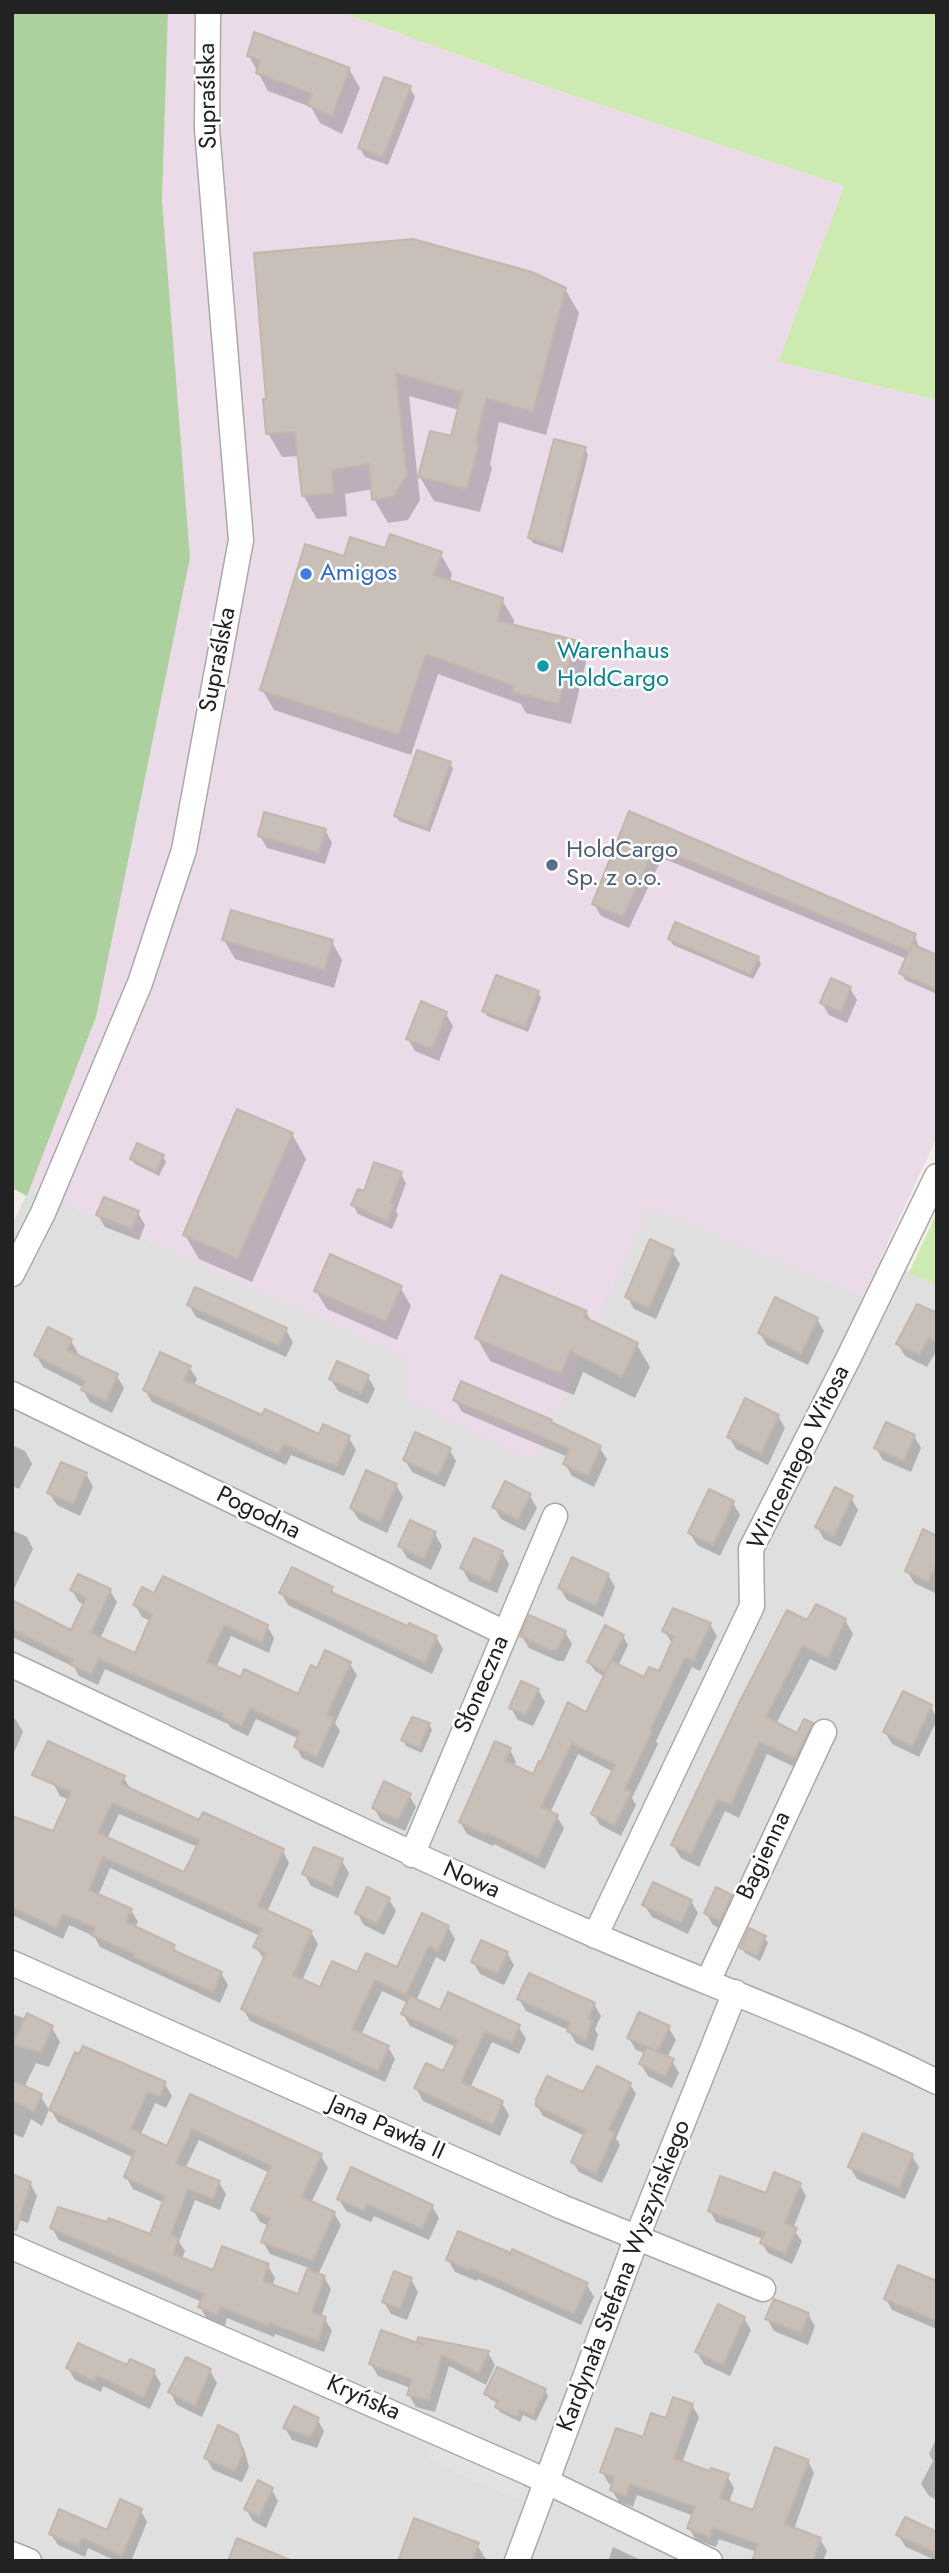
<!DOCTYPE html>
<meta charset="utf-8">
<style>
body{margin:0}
#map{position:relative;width:949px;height:2573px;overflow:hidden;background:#f2efe9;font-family:Jost,sans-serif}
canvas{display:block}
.frame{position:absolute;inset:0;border:14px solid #222;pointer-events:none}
</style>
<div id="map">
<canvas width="949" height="2573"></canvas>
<div class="frame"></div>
</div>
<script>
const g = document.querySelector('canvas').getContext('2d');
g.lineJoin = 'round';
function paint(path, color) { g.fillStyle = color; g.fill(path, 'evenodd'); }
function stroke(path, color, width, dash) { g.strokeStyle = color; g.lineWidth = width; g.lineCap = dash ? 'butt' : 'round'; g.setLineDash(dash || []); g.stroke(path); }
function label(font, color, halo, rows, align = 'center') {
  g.font = font + ' Jost,sans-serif'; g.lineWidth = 5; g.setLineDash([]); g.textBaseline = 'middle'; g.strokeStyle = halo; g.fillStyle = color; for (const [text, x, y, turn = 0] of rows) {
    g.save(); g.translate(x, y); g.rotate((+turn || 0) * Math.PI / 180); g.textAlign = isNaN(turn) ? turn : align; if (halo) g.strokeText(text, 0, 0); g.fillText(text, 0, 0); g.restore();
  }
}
const residential = new Path2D(`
 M30,1187L405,1357L648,1206L863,1296L880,1258L937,1284V2561H12V1225Z`);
const industrial = new Path2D(`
 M168,12H340L542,85L844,186L778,362L937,400V1137L863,1296L649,1207L534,1461L407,1399L404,1357L30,1187L96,1017L162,201Z`);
const grass = new Path2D(`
 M340,12H937V400L778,362L844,186L542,85Z
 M937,1212V1285L909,1273Z`);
const forest = new Path2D(`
 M12,12H168L162,201L190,558L96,1017L27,1196L12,1188Z`);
const parking = new Path2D(`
 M438,2432L529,2473L518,2500L426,2459Z`);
const shadow = new Path2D(`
 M249,56L349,69L360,88L342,134L320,123L311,107L268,91Z
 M410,88L415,97L388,165L365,157L360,148Z
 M565,289L579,313L546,435L499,422L490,464L492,468L480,512L434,501L420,477L452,439L459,410L409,396L420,500L408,520L388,523L374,499L373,489L345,494L347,516L317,519L303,495L299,456L282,457L268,433Z
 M585,449L588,455L563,553L533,543L530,538Z
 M386,550L440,553L452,574L450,582L502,600L514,620L513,627L574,642L586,662L571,724L526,713L521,704L438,674L411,755L274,710L262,689L345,558Z
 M450,763L453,769L430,832L399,821L396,816Z
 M630,814L915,936L920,950L937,957V994L905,980L901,973L907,959L662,858L629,928L601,916L594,904Z
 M325,830L332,843L325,864L267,848L260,836Z
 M670,939L758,958L761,964L753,979L673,945Z
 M224,940L332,942L342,960L334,988L235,959Z
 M850,988L857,1000L847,1023L829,1015L822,1003Z
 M538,993L541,998L528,1032L487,1016L484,1011Z
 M446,1014L453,1026L439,1061L415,1051L408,1039Z
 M292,1134L306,1159L252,1282L199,1259L185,1235Z
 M162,1156L166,1162L159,1176L135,1164L132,1158Z
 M401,1174L406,1183L396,1211L398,1215L392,1229L358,1214L353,1205L365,1194Z
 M138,1213L145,1225L139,1240L105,1227L98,1215Z
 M672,1251L680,1264L656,1319L634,1309L627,1296Z
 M400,1287L411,1306L397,1340L327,1309L316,1291Z
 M189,1305L286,1330L293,1342L286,1357L196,1317Z
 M586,1312L592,1323L637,1345L650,1367L635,1398L583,1372L574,1395L490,1361L477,1338Z
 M937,1315V1350L927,1367L905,1356L898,1344Z
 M817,1319L824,1331L808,1365L767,1345L760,1333Z
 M71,1341L78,1353L76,1357L117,1376L124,1388L112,1413L90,1402L83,1390L84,1388L43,1367L36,1355Z
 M189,1367L197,1379L194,1386L263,1417L320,1436L349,1438L356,1450L344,1476L291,1455L286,1465L152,1402L145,1390Z
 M368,1377L375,1389L368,1404L338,1391L331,1379Z
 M455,1400L551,1421L553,1425L599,1447L607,1459L594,1487L572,1476L565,1464L568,1457L462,1412Z
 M778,1416L785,1428L768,1465L736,1449L729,1437Z
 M914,1436L921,1448L911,1472L883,1460L876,1448Z
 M12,1445L25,1451L32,1464L19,1489L12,1486Z
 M449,1449L456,1461L445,1487L412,1472L405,1460Z
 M86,1474L93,1487L80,1516L57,1505L49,1493Z
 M396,1485L403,1497L387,1533L359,1520L351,1508Z
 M530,1496L537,1508L525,1531L501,1519L494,1507Z
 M851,1498L858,1510L841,1547L824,1539L817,1527Z
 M733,1503L740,1515L720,1556L697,1545L690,1533Z
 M12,1530L27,1537L33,1549L12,1593Z
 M435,1534L442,1546L431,1570L407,1558L400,1546Z
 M937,1538V1589L935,1593L914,1583L907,1570Z
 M502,1552L509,1564L497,1593L469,1581L462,1568Z
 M608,1575L615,1587L603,1617L567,1600L560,1588Z
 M331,1588L336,1596L409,1628L436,1637L443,1649L432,1674L288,1605L281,1593Z
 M72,1590L110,1591L117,1602L100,1639L136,1656L151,1621L142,1617L135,1605L267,1626L274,1638L269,1653L231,1636L216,1668L241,1680L299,1696L318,1670L350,1664L357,1675L335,1723L340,1731L323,1768L302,1758L296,1747L299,1739L256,1719L248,1736L231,1728L228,1724L105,1669L98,1685L79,1676L74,1667L12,1637V1597L18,1605L72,1633L85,1605L79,1602Z
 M845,1620L853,1634L836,1671L810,1659L776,1724L798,1735L811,1725L819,1738L803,1771L767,1754L739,1818L725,1811L699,1867L681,1858L673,1845L808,1623Z
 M710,1624L717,1636L700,1671L692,1667L656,1741L658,1744L632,1798L636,1805L621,1836L600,1825L593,1813L614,1772L578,1754L550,1813L557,1817L564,1828L545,1869L494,1844L493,1846L467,1834L460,1822L510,1750L516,1762L514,1767L534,1776L587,1715L605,1677L595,1671L589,1662L623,1636L628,1645L618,1666L645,1679L660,1674L673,1644L664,1631Z
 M565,1632L572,1644L564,1661H558L529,1648L522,1636Z
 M538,1690L545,1702L533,1726L518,1720L511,1708Z
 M931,1706L937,1720L919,1757L892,1744L885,1732Z
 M12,1718L16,1720L23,1732L12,1757Z
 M429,1724L432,1730L422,1753L406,1746L403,1740Z
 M124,1778L131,1790L200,1822L283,1851L289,1863L267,1912L311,1932L318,1944L302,1981L321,1989L358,1975L398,1969L448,1927L455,1939L445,1962L436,1957L416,2001L441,2012L518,2026L526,2039L519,2054L492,2042L470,2088L502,2103L509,2115L500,2136L423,2101L416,2088L443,2073L456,2047L410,2026L403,2014L408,2003L382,1991L361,2035L388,2047L395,2059L385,2082L250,2021L243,2009L265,1960L255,1947L260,1936L110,1868L98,1896L131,1910L138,1922L135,1928L174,1947L179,1955L221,1973L228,1985L220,2003L100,1947L94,1936L69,1925L63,1939L12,1915V1818L54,1833L69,1800L60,1796L53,1783ZM119,1814L198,1847L185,1874L107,1839Z
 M409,1795L416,1807L405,1831L381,1820L374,1808Z
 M342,1861L349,1873L338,1898L311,1886L304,1874Z
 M731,1896L738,1908L727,1932L713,1925L706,1913Z
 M389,1899L396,1911L384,1935L364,1925L357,1913Z
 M691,1901L698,1913L688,1934L652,1917L644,1905Z
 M764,1937L768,1943L760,1961L745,1953L742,1947Z
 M507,1953L514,1965L504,1985L480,1974L473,1962Z
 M519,1999L594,2004L601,2016L595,2029L598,2035L593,2051L576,2043L568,2030L526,2011Z
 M12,2014L52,2028L60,2042L49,2067L36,2063L24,2088L40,2095L49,2110L42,2126L31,2119L23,2138L12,2133Z
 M669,2028L676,2040L667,2058L672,2061L679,2073L672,2088L648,2076L641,2064L646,2054L636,2050L629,2038Z
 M165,2084L172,2096L166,2108L155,2103L140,2136L168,2148L191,2096L321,2156L328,2168L311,2203L334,2213L341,2225L318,2275L324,2277L331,2289L321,2317L325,2319L332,2331L324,2352L275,2334L274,2337L227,2318L225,2326L207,2319L200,2307L202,2302L59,2240L52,2228L151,2237L164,2203L133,2189L126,2177L134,2158L58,2122L51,2110ZM199,2140L270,2173L253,2210L260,2222L269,2226L263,2242L270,2254L309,2268L299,2296L272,2286L275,2278L268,2266L214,2272L182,2259L185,2251L179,2242L195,2200L220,2210L226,2194L219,2182L185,2169Z
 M630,2084L636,2094L616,2138L620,2145L602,2183L579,2172L573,2162L585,2136L543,2116L537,2106Z
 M911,2155L919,2167L905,2199L857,2179L850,2167Z
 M30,2183L37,2196L28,2223L12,2217Z
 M800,2185L806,2196L793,2229L802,2241L792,2264L768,2253L762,2243L763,2239L716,2222L710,2211Z
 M339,2199L432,2206L439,2218L429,2240L374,2216L371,2222L346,2211Z
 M448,2260L587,2285L594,2297L581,2325L478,2279L477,2281L455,2272Z
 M411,2279L418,2292L407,2320L391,2314L384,2302Z
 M886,2299L937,2303V2329L892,2310Z
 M808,2314L815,2326L808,2345L774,2331L767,2319Z
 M744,2318L751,2330L730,2376L704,2364L697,2352Z
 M419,2339L488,2353L495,2365L486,2385L449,2366L435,2412L416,2407L409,2395L411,2388L378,2376L371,2364L421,2346Z
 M128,2367L154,2372L161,2384L150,2409L103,2386L101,2392L75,2380L68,2368Z
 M210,2371L217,2383L202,2417L177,2405L170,2392Z
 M545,2390L548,2396L536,2421L523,2415L520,2422L500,2412L497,2407L498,2403L490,2399L486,2394Z
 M692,2405L699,2417L682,2463L710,2473L727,2476L734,2488L729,2503L754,2512L808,2461L814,2473L794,2529L820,2539L827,2551L823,2561H756L757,2552L719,2539L716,2547L696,2540L689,2528L694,2516L637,2495L633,2507L619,2502L612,2490L613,2485L609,2484L602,2472L667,2421Z
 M317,2419L324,2431L317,2448L292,2440L285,2428Z
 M237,2437L244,2449L249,2467L242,2482L213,2470L206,2458Z
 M937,2437V2500L929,2496L921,2484L933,2461L929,2454Z
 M271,2489L278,2501L266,2528L253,2521L246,2509Z
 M141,2511L147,2522L132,2559L136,2561H116L88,2548L85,2557L58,2545L51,2534L107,2532Z
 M937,2534V2561L906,2547L898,2535Z
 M477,2545L487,2561H400Z
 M613,2547L643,2561H608Z`);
const building = new Path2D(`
 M254,32L350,68L332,116L307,105L312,94L256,73L260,60L247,56Z
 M384,77L411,86L383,157L358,148Z
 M413,239L532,272L566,288L533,412L486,398L476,443H479L467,489L418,477L430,431L451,436L462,392L396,373L407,475L394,496L372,500L369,464L332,470L334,493L302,496L295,432L266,434L263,399H266L254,253Z
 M554,439L586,447L561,548L528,538Z
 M390,534L442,552L434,575L503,598L498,621L575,640L559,704L512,692L513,686L426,654L399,735L260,690L305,544L344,556L350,537L385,548Z
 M417,750L451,762L427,828L394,816Z
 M629,811L916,934L909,951L655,847L623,917L592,904Z
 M264,812L326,829L319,853L258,836Z
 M231,910L333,940L324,970L222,940Z
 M675,922L759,957L750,975L668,939Z
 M912,944L937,955V990L899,973Z
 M496,975L539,991L525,1027L482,1011Z
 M831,978L851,987L841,1012L820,1003Z
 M421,1001L447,1012L432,1049L406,1039Z
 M237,1109L293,1133L238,1259L183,1235Z
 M137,1143L164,1155L156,1171L130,1159Z
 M374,1162L402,1172L390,1203L394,1205L387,1221L351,1205L358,1189L364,1191Z
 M104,1197L139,1211L132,1229L96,1215Z
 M650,1239L674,1250L649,1308L625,1297Z
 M330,1254L402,1286L386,1322L314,1291Z
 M501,1275L587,1311L584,1317L638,1343L622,1377L570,1351L561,1374L475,1338Z
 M195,1287L287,1328L279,1346L187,1305Z
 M775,1297L818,1318L801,1354L758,1333Z
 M917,1304L937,1313V1342L928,1338L920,1355L896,1344Z
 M48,1327L72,1339L67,1350L118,1374L106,1401L81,1390L85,1381L34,1355Z
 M160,1352L191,1366L184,1380L262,1415L265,1409L319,1434L323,1424L350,1436L337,1465L321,1461L284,1444L279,1454L143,1390Z
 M337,1361L369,1375L361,1393L329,1379Z
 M461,1381L552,1420L551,1422L601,1446L588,1476L563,1464L570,1449L453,1400Z
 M745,1398L779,1415L761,1454L727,1437Z
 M886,1422L915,1435L904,1461L874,1448Z
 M415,1432L451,1448L438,1476L403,1460Z
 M61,1462L87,1473L73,1504L47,1493Z
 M366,1470L397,1484L380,1522L350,1508Z
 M505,1481L531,1494L518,1520L492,1507Z
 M835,1487L853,1496L834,1536L815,1527Z
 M709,1489L734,1501L713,1545L688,1533Z
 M410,1520L436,1532L424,1559L398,1546Z
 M923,1529L937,1536V1563L928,1582L905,1571Z
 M474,1538L503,1551L490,1582L460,1568Z
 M572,1557L609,1574L596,1606L558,1588Z
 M292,1567L333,1587L330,1592L408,1626L409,1623L437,1636L425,1663L279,1593Z
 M78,1574L111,1589L91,1633L135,1653L152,1614L133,1605L142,1587L154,1593L163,1576L268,1625L262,1643L224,1625L207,1662L241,1677L244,1669L298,1694L311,1665L317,1668L325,1650L351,1662L327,1715L334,1718L317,1757L294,1747L300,1732L250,1708L242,1726L222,1717L224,1714L99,1659L91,1674L71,1665L73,1660L12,1629V1600L71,1630L86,1598L70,1590Z
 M816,1604L846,1619L828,1658L802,1646L766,1717L797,1733L804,1719L813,1723L795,1758L759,1742L731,1805L718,1799L691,1854L671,1845L739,1703L787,1610L807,1620Z
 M673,1608L711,1623L693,1661L685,1657L650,1730L652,1731L625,1789L631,1792L615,1825L591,1814L615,1765L572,1743L541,1807L558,1815L538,1858L487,1833L486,1835L459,1822L495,1741L511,1748L505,1761L533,1774L539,1761L541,1762L568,1702L586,1712L611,1661L644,1677L649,1667L659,1671L674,1637L662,1631Z
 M529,1615L566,1631L557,1650H550L520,1636Z
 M605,1625L624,1635L605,1672L587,1662Z
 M521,1681L539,1689L526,1715L509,1708Z
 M903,1691L932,1705L912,1746L883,1732Z
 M412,1717L430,1723L419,1748L401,1740Z
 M48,1741L125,1776L121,1784L199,1820L203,1812L284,1849L258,1906L312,1931L293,1975L320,1987L332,1961L357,1972L366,1953L397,1967L422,1913L449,1926L438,1951L429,1946L406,1995L375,1980L352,2029L389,2046L378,2071L241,2009L266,1953L253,1947L262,1929L155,1880L103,1857L89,1890L132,1909L126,1922L175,1945L173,1950L222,1972L213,1992L133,1957L135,1954L91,1935L95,1928L63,1914L56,1928L12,1907V1816L53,1831L71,1792L32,1775ZM112,1803L200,1840L184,1872L98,1833Z
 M384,1781L411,1794L398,1820L372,1808Z
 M314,1847L343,1859L332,1887L302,1874Z
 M653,1882L692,1900L681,1923L642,1905Z
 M367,1887L390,1898L377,1924L355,1913Z
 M716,1887L732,1895L720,1921L704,1913Z
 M749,1928L766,1936L757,1956L740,1948Z
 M481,1940L508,1952L497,1974L471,1962Z
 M529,1973L595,2003L588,2018L592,2021L586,2040L567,2031L571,2023L517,1999Z
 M448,1992L520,2025L512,2043L485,2031L461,2082L503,2101L493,2125L414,2088L426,2063L443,2071L458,2040L401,2014L410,1996L440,2010Z
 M639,2012L670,2026L658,2051L627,2038Z
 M27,2013L53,2026L41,2053L13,2044Z
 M83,2046L166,2082L160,2097L148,2092L131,2129L167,2146L190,2094L322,2154L302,2197L335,2212L313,2261L261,2242L270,2218L251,2210L271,2166L192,2129L176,2163L220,2181L213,2199L188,2189L171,2235L179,2238L173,2254L213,2270L222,2246L269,2264L263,2281L298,2294L307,2269L325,2276L312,2312L326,2317L318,2341L269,2323L268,2326L221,2307L218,2315L198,2307L204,2294L50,2228L58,2207L107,2222L109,2218L150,2234L165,2196L124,2177L135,2151L49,2110L75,2052L79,2054Z
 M647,2047L674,2059L665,2076L639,2064Z
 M597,2066L631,2083L609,2130L615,2133L596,2174L571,2162L586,2130L536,2106V2099L547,2076L583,2092Z
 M12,2080L42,2094L34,2112L12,2100Z
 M863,2133L913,2154L899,2188L848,2167Z
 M351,2167L433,2205L422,2229L367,2204L364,2211L337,2199Z
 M774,2172L801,2183L785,2223L797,2228L785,2254L760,2243L765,2232L708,2211L720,2176L766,2193Z
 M12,2174L31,2182L16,2230L12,2229Z
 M458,2231L511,2253L512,2249L588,2283L574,2314L471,2268L470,2270L446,2260Z
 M898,2265L937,2281V2321L884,2299Z
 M394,2271L412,2278L400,2309L382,2302Z
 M774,2299L809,2313L801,2333L765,2319Z
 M718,2304L745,2317L723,2365L695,2352Z
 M381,2330L423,2345L417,2342L418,2337L489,2351L479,2374L442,2355L429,2400L407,2395L412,2379L369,2364Z
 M78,2343L127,2365L130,2359L155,2370L144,2398L96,2375L94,2381L66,2368Z
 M186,2357L211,2369L195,2406L168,2392Z
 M497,2367L546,2389L533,2416L520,2410L517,2417L495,2407L498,2400L484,2394Z
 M673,2397L693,2404L674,2458L709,2471L711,2468L729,2474L720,2498L753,2510L775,2447L809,2460L785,2524L821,2538L813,2561H752L758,2544L713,2528L709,2537L687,2528L695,2507L630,2484L626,2496L610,2490L614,2477L600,2472L616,2428L643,2437L651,2413L666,2418Z
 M294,2406L319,2418L311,2437L283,2428Z
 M218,2425L238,2435L243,2454L235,2471L204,2458Z
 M258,2480L273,2488L259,2517L244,2509Z
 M120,2499L142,2509L122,2556L82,2538L79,2547L49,2534L59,2509L107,2530Z
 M905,2517L937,2532V2553L896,2535Z
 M414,2518L479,2543L472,2561H398Z
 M237,2538L290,2560V2561H228Z`);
const minor = new Path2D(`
 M12,1274L43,1213L140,983L184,850L241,540L207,129L208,12
 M12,1394L505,1633
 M12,1665C205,1756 397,1849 592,1934C707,1984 825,2026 937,2082
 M412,1855L555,1516
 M595,1936L752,1606L751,1549L849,1357L937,1176
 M12,1963L562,2207L763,2289
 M708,1981L824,1732
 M12,2247L529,2473L710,2561
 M12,2554L29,2561
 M517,2561L637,2237L735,1992`);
const markers = [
 [306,574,7,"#3f7fe0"],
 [543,666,7,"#0f9aa8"],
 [552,865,7,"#5c6f8a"]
];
const streetNames = [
 ["Supraślska",209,96,-91],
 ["Supraślska",219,660,-79],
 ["Wincentego Witosa",800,1458,-64],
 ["Pogodna",258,1514,26],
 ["Słoneczna",483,1685,-67],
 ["Bagienna",765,1856,-65],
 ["Nowa",471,1881,24],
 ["Jana Pawła II",386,2129,24],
 ["Kardynała Stefana Wyszyńskiego",625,2276,-69],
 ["Kryńska",363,2399,24]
];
const shopNames = [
 ["Amigos",320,574]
];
const cultureNames = [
 ["Warenhaus",557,652],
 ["HoldCargo",557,680]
];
const serviceNames = [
 ["HoldCargo",566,851],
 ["Sp. z o.o.",566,879]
];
paint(residential, '#e0dfdf');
paint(industrial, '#ebdbe8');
paint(grass, '#cdebb0');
paint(forest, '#add19e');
paint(parking, '#e2e2e2');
paint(shadow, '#0003');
paint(building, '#c7bfb8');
stroke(building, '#c4b6ab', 2);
stroke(minor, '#a9a9a9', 27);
stroke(minor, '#fff', 24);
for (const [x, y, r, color] of markers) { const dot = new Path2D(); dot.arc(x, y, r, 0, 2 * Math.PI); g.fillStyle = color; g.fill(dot); stroke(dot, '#fff', 2.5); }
label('24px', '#222', '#fff', streetNames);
label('24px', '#366cbe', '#fff', shopNames, 'left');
label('24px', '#0d838f', '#fff', cultureNames, 'left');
label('24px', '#4e5e75', '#fff', serviceNames, 'left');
</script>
